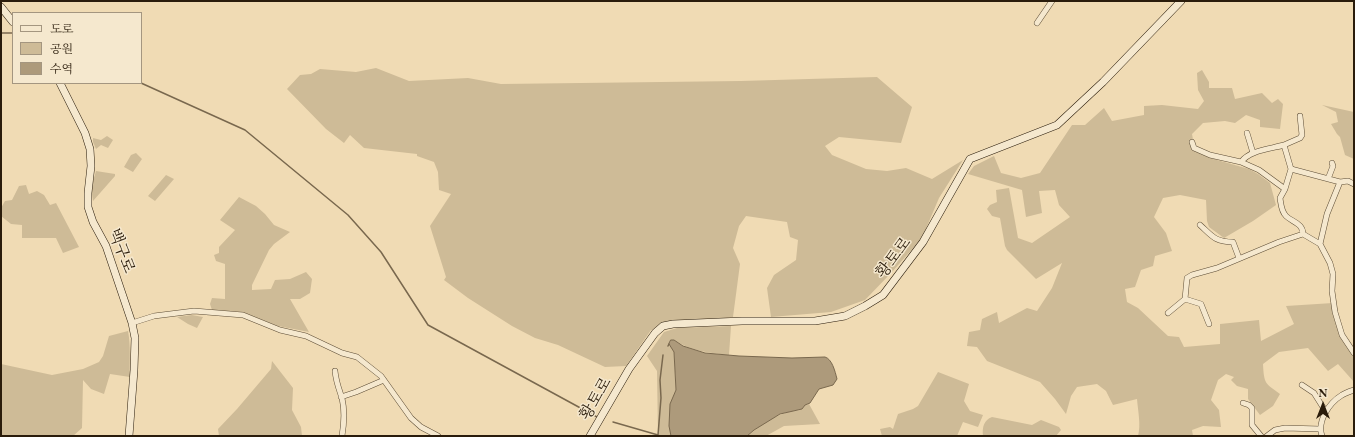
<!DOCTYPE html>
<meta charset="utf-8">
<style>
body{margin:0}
#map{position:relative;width:1355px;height:437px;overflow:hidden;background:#f0dbb4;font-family:"EB Garamond","Noto Serif KR",serif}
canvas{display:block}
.frame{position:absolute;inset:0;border:2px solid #2a1c0b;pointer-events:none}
.legend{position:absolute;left:12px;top:12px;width:130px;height:72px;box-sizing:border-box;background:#f5e8ce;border:1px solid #a49680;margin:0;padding:5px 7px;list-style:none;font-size:12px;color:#2a1c0b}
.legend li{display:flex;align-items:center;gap:8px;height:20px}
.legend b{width:20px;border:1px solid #a49680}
.north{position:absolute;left:1303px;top:385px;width:40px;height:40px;-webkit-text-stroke:3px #f5e8ce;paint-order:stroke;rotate:0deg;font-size:11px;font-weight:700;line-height:16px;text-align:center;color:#2a1c0b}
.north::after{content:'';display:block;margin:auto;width:14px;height:18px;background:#2a1c0b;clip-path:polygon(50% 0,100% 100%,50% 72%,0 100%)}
</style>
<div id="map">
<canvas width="1355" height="437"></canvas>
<div class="frame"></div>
<ul class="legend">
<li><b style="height:5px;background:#f5e8ce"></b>도로</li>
<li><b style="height:11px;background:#cebb97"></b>공원</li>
<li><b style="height:11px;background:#ad9a7b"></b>수역</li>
</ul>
<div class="north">N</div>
</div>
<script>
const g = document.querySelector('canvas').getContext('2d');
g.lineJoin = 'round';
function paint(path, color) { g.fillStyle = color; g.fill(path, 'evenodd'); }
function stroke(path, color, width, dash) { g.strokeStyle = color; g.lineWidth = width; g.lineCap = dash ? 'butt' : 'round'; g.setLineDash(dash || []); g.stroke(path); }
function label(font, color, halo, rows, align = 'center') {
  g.font = font + ' "EB Garamond","Noto Serif KR",serif'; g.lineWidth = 3; g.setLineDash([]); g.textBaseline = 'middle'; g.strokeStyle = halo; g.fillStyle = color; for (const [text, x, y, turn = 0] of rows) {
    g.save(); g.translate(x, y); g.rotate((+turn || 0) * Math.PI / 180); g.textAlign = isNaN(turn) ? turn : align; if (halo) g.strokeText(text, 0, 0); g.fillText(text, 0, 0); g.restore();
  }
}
const green = new Path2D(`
 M376,68L409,81L468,78L501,84L741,81L877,77L912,107L901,143L839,137L825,146L832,155L866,169L887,171L906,168L932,179L963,160L939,198L922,238L892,272L865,300L831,312L771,317L767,288L774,275L796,260L798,240L790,237L787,222L746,216L739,226L733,248L740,264L733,317L651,330L626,366L605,367L558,345L535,338L512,326L468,298L444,280L446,277L430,226L451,194L439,190L438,172L434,162L417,156V154L364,148L350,135L344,143L326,129L287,89L300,75L311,74L320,69L356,72Z
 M1202,70L1209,82V88H1232L1235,99L1262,93L1272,103L1278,99L1283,104L1280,129L1260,127V120L1246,115L1235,123L1225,121L1203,123L1192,134L1195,151L1217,160L1249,169L1258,174L1270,183L1276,205L1253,221L1224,238L1209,227L1207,221L1206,200L1180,195L1163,198L1154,217L1166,233L1172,251L1155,256L1153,266L1141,270L1135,287L1125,289L1127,302L1138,308L1168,336L1179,337L1184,347L1220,344V324L1259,320L1261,341L1294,324L1286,306L1333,303L1339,333L1354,356V382L1338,364L1328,371L1308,348L1279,352L1263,364C1264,384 1265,383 1280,394L1273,406L1260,415L1248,399V389L1237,386L1231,380L1234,377L1226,374L1218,380L1211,400L1219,410L1221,427L1203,426L1192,430L1193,436H1138C1141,424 1138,412 1137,399L1113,405L1106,391L1097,384L1077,387L1071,396L1066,414L1055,399L1040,382L987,361L977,347L967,346L969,332L980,330L982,319L997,312L999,323L1027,308L1037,311L1052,288L1062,263L1036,279L1007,250L1005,246L1000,218L992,216L987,209L990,205L997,202L996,190L1009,188L1018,238L1032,243L1070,217L1059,205L1055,190L1039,191L1042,213L1026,217L1022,190L968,174L974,166L994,156L1001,173L1021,178L1040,173L1072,125H1085L1104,108L1112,121L1144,115V106L1162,105L1198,109L1204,101L1198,90L1197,73Z
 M1322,105L1354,112V159L1345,155L1340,137L1337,134L1331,124L1338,122L1336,112Z
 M107,136L113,140L108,148L101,145L96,149L93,142V138L101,140Z
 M136,153L142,159L133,172L124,167L131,155Z
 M96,171L115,174V176L93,201L91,188Z
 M166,175L174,179L155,201L148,196Z
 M26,185L29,194L37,191L44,195L50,205L56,203L79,247L63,253L56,238H22V225L11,224L1,216V208L5,201L12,200L19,186Z
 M239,197L256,206L265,214L274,225L290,232L274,244L269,250L252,285V290L271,289L275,280L290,279L306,272L312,279L310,293L300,299H290L309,332L278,326L242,312L212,310L210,304L212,298L225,299V264L216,261L214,255L219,253V247L235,230L220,220Z
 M192,315L203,317L197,328L188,324L177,317Z
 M731,326L729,355C709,353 691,351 674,340L673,349L674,352L676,390L671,436H658L657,371L647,356L664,332L677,328Z
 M128,331C131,346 129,361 130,377L110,374L104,394L91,389L83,380L82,428L73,436H1V364L52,375L83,369L99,362L103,356L109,336Z
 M272,361L293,388L292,410L301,427L302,436H219L218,429L237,409L271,369Z
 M938,372L969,384L964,401L970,411L983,415L978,427L963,422L957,436H882L880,429L890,427L893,429L898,414L913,409L918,406Z
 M809,404L820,424L784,426L766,436H747C762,423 781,411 801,410L805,405Z
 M992,417L1032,425L1041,420L1059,427L1061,430L1056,436H983C982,427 984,420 992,417Z`);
const water = new Path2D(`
 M671,340H674L683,346L705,353L739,356L792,358L825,357C832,359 835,371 837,379L833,385L819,389L810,403L805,405L802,409L780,414L754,430L747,436H671L669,426L670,404L676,390L674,352L669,344Z`);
const stream = new Path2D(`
 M1,33H13
 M141,83L245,130L348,215L381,252L428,325L597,417
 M668,346L669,344
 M613,422L658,435L661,398L660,380L663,355`);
const street = new Path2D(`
 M1037,23L1052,1
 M1300,116L1302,135L1300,138L1284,145L1291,169L1340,182L1348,181L1354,184
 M1247,133L1253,153
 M1192,142L1194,148L1210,155L1241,162
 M1284,145C1270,149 1250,150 1241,162L1259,170L1285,189
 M1328,179L1333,166L1332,163
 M1340,182L1327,214L1320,244L1330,263L1333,274L1332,291L1335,312L1342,335L1354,353
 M1200,225C1212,236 1215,242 1233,242L1239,258
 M1303,234L1320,244
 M1185,299L1201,304L1209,324
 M1168,313L1185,299L1187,278L1192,275L1217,268L1279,242L1303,234C1303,223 1292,222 1286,216C1281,211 1281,204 1280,198L1285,189L1291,169
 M132,323L154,316L194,311L243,315L280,330L306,336L342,353L357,357L381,376L411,418L421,427L438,436
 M335,371C336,382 339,389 342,398C345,411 344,424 342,436
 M1302,385L1314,393L1326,412
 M341,397L356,392L384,380
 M1243,403L1249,405L1252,408V425L1261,436
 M1267,436L1275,430L1285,428L1320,429
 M1322,436C1317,421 1329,403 1342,395C1346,393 1350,391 1354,390`);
const secondary = new Path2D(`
 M1,7L13,22
 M60,83L85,133L90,149L91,166L88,193V207L93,222L106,246L132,323L135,338L134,370L129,436
 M590,436L629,369L655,333L663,326L673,324L742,321H815L845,316L865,306L883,295L923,242L970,159L1057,125L1103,82L1181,1`);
const streetNames = [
 ["백구로",121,251,69],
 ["황토로",894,258,-53],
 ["황토로",596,399,-60]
];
paint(green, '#cebb97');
paint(water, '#ad9a7b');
stroke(water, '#79684e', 1);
stroke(stream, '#79684e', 1.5);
stroke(street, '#5c4c35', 6);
stroke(secondary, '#2a1c0b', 8);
stroke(street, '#f5e8ce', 5);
stroke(secondary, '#f5e8ce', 7);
label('16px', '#2a1c0b', '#f5e8ce', streetNames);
</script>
